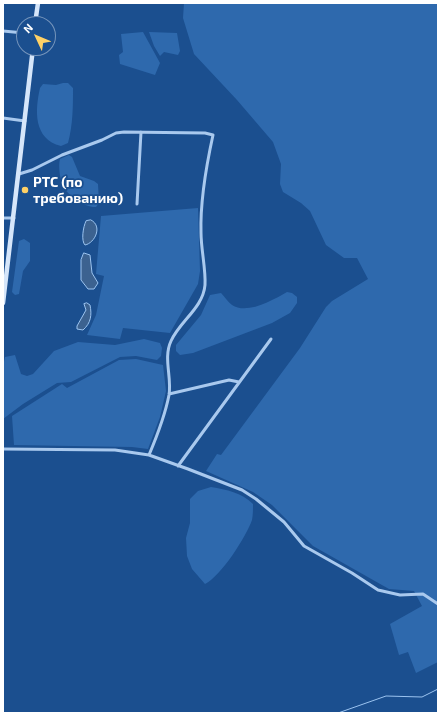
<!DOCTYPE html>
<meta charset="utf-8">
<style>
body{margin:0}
#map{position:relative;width:441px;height:716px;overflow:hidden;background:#1b4f8f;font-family:"Exo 2",sans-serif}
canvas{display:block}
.frame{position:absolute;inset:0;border:4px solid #fff;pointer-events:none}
.north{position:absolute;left:16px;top:16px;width:40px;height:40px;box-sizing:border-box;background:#1b4f8f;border:1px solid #7695bc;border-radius:50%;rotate:314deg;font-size:11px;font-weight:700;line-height:16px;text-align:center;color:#fff}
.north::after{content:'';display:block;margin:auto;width:14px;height:18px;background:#ffd166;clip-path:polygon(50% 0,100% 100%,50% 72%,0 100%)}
</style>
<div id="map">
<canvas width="441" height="716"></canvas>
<div class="frame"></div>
<div class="north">N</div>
</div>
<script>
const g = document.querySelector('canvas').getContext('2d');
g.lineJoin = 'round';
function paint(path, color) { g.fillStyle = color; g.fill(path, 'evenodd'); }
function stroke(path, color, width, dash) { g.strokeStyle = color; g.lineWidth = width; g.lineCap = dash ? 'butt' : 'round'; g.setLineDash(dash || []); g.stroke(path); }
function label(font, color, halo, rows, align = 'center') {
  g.font = font + ' "Exo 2",sans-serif'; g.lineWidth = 3.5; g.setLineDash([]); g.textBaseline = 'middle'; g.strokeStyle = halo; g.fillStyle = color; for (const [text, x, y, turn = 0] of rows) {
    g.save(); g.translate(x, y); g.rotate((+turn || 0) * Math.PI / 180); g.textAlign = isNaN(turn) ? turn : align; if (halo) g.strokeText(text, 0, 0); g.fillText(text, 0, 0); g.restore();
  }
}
const green = new Path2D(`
 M184,3H438V662L416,673L408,652L399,655L390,624L422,606L414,591L389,589L313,546L272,505L253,492L206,471L217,454L221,455L300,348L326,307L332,301L368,279L357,258H344L326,245L310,211L301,203L283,192L280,184L281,164L273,142L237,100L194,54L183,18Z
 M143,32L160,63L155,75L120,64L119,55L123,52L121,34Z
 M149,32L177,33L180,51L178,55L164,52L160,56L154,46Z
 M63,83H68L73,88C73,106 73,125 68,143L61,146C33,139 35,110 40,88L43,84L56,85Z
 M69,155L72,157L80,176L94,181L98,184L99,203L96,207C86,208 69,196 64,188C60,181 58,166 60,159Z
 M198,208L200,271L198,284L170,333L123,328L120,339L87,335L96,315L104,276L96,274L101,216Z
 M24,239L30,243V261L23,271L19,294L15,295L12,292L19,241Z
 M287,292L292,293L297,297V303L290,313L272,323L193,353L180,355L176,351V345L201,315L210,295L221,293C225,297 228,302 232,305C247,315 273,300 287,292Z
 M144,339L160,343L162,348L161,356L157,360L136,356L120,357L71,382L57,383L23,404L3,419V366L5,357L15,355L21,374L27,376L33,374L54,351L78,342L115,345Z
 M136,359L163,365L166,391L160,417L148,449L132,447L14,445L12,416L62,384L67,388L119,360Z
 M211,487C227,490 241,492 253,504C253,509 253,515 252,520C246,537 221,576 205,584L192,569L187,556L186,538L190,523V499L198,491Z`);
const water = new Path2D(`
 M91,220C103,226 95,243 85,245C81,241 83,227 86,221Z
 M84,253L90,255L92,273L98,283L94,289H88L81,280V260Z
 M87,303L90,305C92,315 91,323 83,330L77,329V326L86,310L84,304Z`);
const stream = new Path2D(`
 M338,713L386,696L422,697L438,689`);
const minor = new Path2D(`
 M3,31L24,33
 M3,118L25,121
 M19,174L32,170L62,155L102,140L116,133L124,132L205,133L213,135C206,167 200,200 201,233C201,249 206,270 205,285C203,308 180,321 171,341C163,358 172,377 169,395C165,416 157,436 149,455
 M137,204L141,132
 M3,218H14
 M169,394L229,380L239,382
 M3,449L115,450L149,455L188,469L242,490L256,499L284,522L304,546L352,573L378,590L400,595L423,594L438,604
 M178,466L271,339`);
const secondary = new Path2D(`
 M35,24L38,3
 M3,303L33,48`);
const markers = [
 [25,190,4,"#ffd166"]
];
const poiNames = [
 ["РТС (по",33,182],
 ["требованию)",33,198]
];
paint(green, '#2e69ad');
paint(water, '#3c6290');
stroke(water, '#9cc4f0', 1);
stroke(stream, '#9cc4f0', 1);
stroke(minor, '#a9c9ee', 3);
stroke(secondary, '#d6e6fa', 4.5);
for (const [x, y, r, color] of markers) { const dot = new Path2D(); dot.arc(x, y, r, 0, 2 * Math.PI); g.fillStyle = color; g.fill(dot); stroke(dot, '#1b4f8f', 1.5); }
label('bold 14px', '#fff', '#1b4f8f', poiNames, 'left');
</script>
